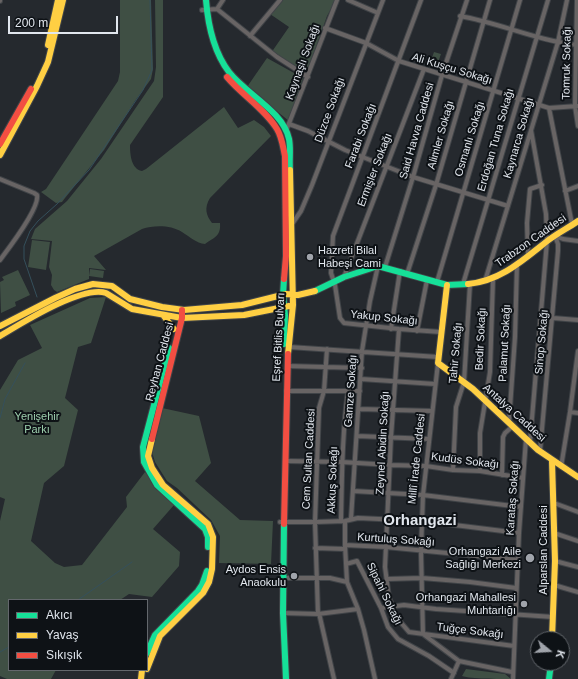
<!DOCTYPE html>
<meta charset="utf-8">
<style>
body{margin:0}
#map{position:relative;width:578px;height:679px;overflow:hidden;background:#25292e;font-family:Arial,sans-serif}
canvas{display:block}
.legend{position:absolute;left:8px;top:599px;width:140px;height:72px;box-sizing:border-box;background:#0e1216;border:1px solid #63676c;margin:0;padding:5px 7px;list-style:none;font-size:12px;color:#e2e7ee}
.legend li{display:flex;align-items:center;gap:8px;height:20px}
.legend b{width:20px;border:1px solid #63676c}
.north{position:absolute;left:530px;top:631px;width:40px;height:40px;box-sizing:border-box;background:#0e1216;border:1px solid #63676c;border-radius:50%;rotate:108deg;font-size:11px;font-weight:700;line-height:16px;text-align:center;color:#e2e7ee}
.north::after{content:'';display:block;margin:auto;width:14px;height:18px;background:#a0a4ab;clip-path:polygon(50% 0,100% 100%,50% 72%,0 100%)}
.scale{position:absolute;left:8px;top:16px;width:110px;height:18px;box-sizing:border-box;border:2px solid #e2e7ee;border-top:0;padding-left:5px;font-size:12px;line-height:14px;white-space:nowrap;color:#e2e7ee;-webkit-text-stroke:3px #0e1216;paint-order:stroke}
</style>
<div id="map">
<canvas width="578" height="679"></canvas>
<ul class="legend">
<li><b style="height:5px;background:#16e098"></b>Akıcı</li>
<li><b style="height:5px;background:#ffcf43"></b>Yavaş</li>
<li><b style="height:5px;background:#f24e42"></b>Sıkışık</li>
</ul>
<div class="north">K</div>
<div class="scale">200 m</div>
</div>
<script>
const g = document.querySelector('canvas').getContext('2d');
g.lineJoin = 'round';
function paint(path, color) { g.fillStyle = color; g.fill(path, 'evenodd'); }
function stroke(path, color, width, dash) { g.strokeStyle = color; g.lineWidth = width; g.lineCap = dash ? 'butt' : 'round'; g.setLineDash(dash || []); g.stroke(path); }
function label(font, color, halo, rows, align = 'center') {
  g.font = font + ' Arial,sans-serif'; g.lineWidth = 4; g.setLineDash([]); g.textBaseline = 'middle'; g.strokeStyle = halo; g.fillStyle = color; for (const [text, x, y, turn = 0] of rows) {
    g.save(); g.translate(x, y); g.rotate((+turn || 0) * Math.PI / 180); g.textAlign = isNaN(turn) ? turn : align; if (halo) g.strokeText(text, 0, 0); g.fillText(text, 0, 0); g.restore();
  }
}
const green = new Path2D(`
 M120,0H151L153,69L151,79L135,101L104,150L65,198L62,202L56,203L41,192L46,189L118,81L120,72Z
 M155,0H163V97L130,145C130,154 131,169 142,171L146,169L224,107L238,128L254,120L264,127L271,136L210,198C204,208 206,215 212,223H220C221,236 215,237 205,244C196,243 190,237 182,232C171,225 154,225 142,229L94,256L106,270L89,268V276L90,269L104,271L103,278L89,276V279L57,292L54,290L51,285L52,275L49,267L52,241L31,239L35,229L67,201L101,159L154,81L156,67Z
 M283,0H336L327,16L307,73L294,68L271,53L289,27L270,14Z
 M434,52L441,54L436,68L429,66Z
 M267,58L303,78L289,121L247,87Z
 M32,240L50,242L46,270L28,267Z
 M18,270L30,295L15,302L16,306L1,313L0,282L4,280L2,277Z
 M106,297L91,343L78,347L65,398L78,410L64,466L44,483L31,541L55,563L64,567L82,565L127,507L126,497L145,472L174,505L153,529L180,552L179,566L152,597L129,594L120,600H9V670H56L51,679H7L0,676V521L5,499L0,497V390L18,360L42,348L30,325L90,298Z
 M162,408L199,416L211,463L195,481L240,520L273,521L271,564L219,563L220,536L211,520L177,488L167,481L155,462L152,452Z
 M466,669L505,674L511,679C499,679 471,679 462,676Z`);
const stream = new Path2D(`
 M37,297L24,259V246L30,231L38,221L57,204L89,170L143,90L152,70L150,0
 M0,418L5,399L25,363
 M78,600L132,562
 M0,652L9,647`);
const street = new Path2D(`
 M348,0L378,13
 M421,0L333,236L331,273L335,285L340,318L344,323L399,329L441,332
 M577,0L575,106L578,126
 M0,1V0
 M217,9L223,0
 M202,10L217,9L277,57L308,77
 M460,16C500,23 538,41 578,45
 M325,28L366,43L399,61L549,108L578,106
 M250,36L280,0
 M549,108L572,224
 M289,124L308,131L345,150L413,177L508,206
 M286,131L337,0
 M0,179L34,193L37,195C40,208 9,248 0,260
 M565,191L578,186
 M292,224L301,211L312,185L383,0
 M555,236L563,239L578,241
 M528,257L527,223L530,189L542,185
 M385,267L413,177L442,75L467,0
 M407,274L436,185L490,0
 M344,277L424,69
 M485,281L558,42L567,0
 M437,282L520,0
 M463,284L548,0
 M553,318L578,320
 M391,329L400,271
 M399,329L391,437L385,567L389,598L393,607L397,618L409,632L514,646
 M417,331L427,280
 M289,347L438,357
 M438,363L423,495L421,551L423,634L459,661L512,672
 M287,366L362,368
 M361,379L435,384
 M286,391H360
 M359,409L432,411
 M570,412L578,413
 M509,422L515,337L517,264
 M357,436L429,439
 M530,442L547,241L546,214L531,130
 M540,451L558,251V244L555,236
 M285,461L342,462L390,465L426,466L453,470L480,471L523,478
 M561,467L570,412L578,351
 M453,470L456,407L464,382L470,284
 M480,471V433L490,372L493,279
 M502,475L503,437L505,433L513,426
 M353,491L423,495L521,507
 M554,503L578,512
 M351,519L362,351L370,301L378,266
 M341,521C342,478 342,434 348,392
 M345,521V545L347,582L358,609L364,630L375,679
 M280,522H315L345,521L358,518L422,521L519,533
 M554,533L578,541
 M345,545L386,547L518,560
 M315,548L345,549
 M555,561L578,567
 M346,564L357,561L381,608L388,627L398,639L429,656L454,673
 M283,578H330L347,582
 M387,579L422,578L470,582L516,588
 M554,585L578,592
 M381,608L404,605L436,609L553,617
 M283,613L318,614L358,609
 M319,613L334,679
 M318,614L315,522L319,408L324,391L327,349
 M451,679L459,661
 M513,679L519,533L526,439`);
const fast = new Path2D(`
 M206,0C208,25 213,51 229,72C246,94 283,111 289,139C291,149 289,160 290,170
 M315,291L344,277L378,266L447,285L468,284
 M284,344L285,315L283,295L284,279
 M169,348L143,447L144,462L157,485L205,529L208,537V547
 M284,524L283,613L286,679
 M147,653L155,635L198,591L202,585L207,571
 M549,679L551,663`);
const slow = new Path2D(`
 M48,45L58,0
 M0,155L37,86L48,62L63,0
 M468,284C500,281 522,261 546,242C556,234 568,228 578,221
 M447,285L438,363L473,389L538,450L578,477
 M163,315L174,329
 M0,326L55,298L75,289L93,284L112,286L130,299L162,307L184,310L242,305L286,294L298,295L315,291
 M0,336C22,323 82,285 106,293L132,309L182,318L244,315L289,306
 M288,354L293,305L290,170
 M552,461L555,561L552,639
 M147,669L160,636L203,593L209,582L212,569L213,537L208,524L163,485L152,468L148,456L152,439
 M141,679L142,670`);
const jam = new Path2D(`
 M227,77C242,95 265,109 277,129C282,137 283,147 285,156L286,256L284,279
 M0,144L31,89
 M152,439L182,318V310
 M284,524L288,354`);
const markers = [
 [310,257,4,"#a0a4ab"],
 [530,558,5,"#a0a4ab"],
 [294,576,4,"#a0a4ab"],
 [524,604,4,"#a0a4ab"]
];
const streetNames = [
 ["Kaynaşlı Sokağı",303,62,-70],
 ["Tomruk Sokağı",567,63,-89],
 ["Ali Kuşçu Sokağı",452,69,17],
 ["Düzce Sokağı",330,110,-70],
 ["Said Havva Caddesi",417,131,-74],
 ["Alimler Sokağı",441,135,-74],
 ["Farabi Sokağı",361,136,-69],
 ["Kaynarca Sokağı",519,138,-74],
 ["Osmanlı Sokağı",470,139,-73],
 ["Erdoğan Tuna Sokağı",496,140,-74],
 ["Ermişler Sokağı",375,170,-69],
 ["Trabzon Caddesi",531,241,-35],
 ["Yakup Sokağı",384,318,6],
 ["Eşref Bitlis Bulvarı",279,337,-87],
 ["Bedir Sokağı",481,339,-87],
 ["Sinop Sokağı",542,342,-85],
 ["Palamut Sokağı",505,343,-87],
 ["Tahir Sokağı",456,353,-85],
 ["Reyhan Caddesi",160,362,-75],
 ["Gamze Sokağı",351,391,-86],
 ["Antalya Caddesi",514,413,42],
 ["Zeynel Abidin Sokağı",383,443,-87],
 ["Cem Sultan Caddesi",309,459,-87],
 ["Millî İrade Caddesi",417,459,-84],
 ["Kudüs Sokağı",465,461,7],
 ["Akkuş Sokağı",333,480,-88],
 ["Karataş Sokağı",513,498,-86],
 ["Kurtuluş Sokağı",396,540,4],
 ["Alparslan Caddesi",544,550,-90],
 ["Sipahi Sokağı",384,594,64],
 ["Tuğçe Sokağı",470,631,7]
];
const poiNames = [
 ["Hazreti Bilal",318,251,"left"],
 ["Habeşi Cami",318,264,"left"],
 ["Orhangazi Aile",521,552],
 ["Sağlığı Merkezi",521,565],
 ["Aydos Ensis",286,570],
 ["Anaokulu",286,583],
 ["Orhangazi Mahallesi",516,598],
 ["Muhtarlığı",516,611]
];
const parkNames = [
 ["Yenişehir",37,417],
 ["Parkı",37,430]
];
const districtNames = [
 ["Orhangazi",420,521]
];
paint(green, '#3f4f44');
stroke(stream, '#35505c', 1);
stroke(street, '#404448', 6);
stroke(fast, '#404448', 8);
stroke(slow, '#404448', 8);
stroke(jam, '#404448', 8);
stroke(street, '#686464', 4);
stroke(fast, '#16e098', 6);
stroke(slow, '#ffcf43', 6);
stroke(jam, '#f24e42', 6);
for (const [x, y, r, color] of markers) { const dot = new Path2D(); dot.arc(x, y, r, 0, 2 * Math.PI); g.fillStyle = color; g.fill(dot); stroke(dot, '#0e1216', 1.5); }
label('11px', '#e2e7ee', '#0e1216', streetNames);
label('11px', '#e2e7ee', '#0e1216', poiNames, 'right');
label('11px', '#9dcfad', '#0e1216', parkNames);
label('bold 15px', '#e2e7ee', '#0e1216', districtNames);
</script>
